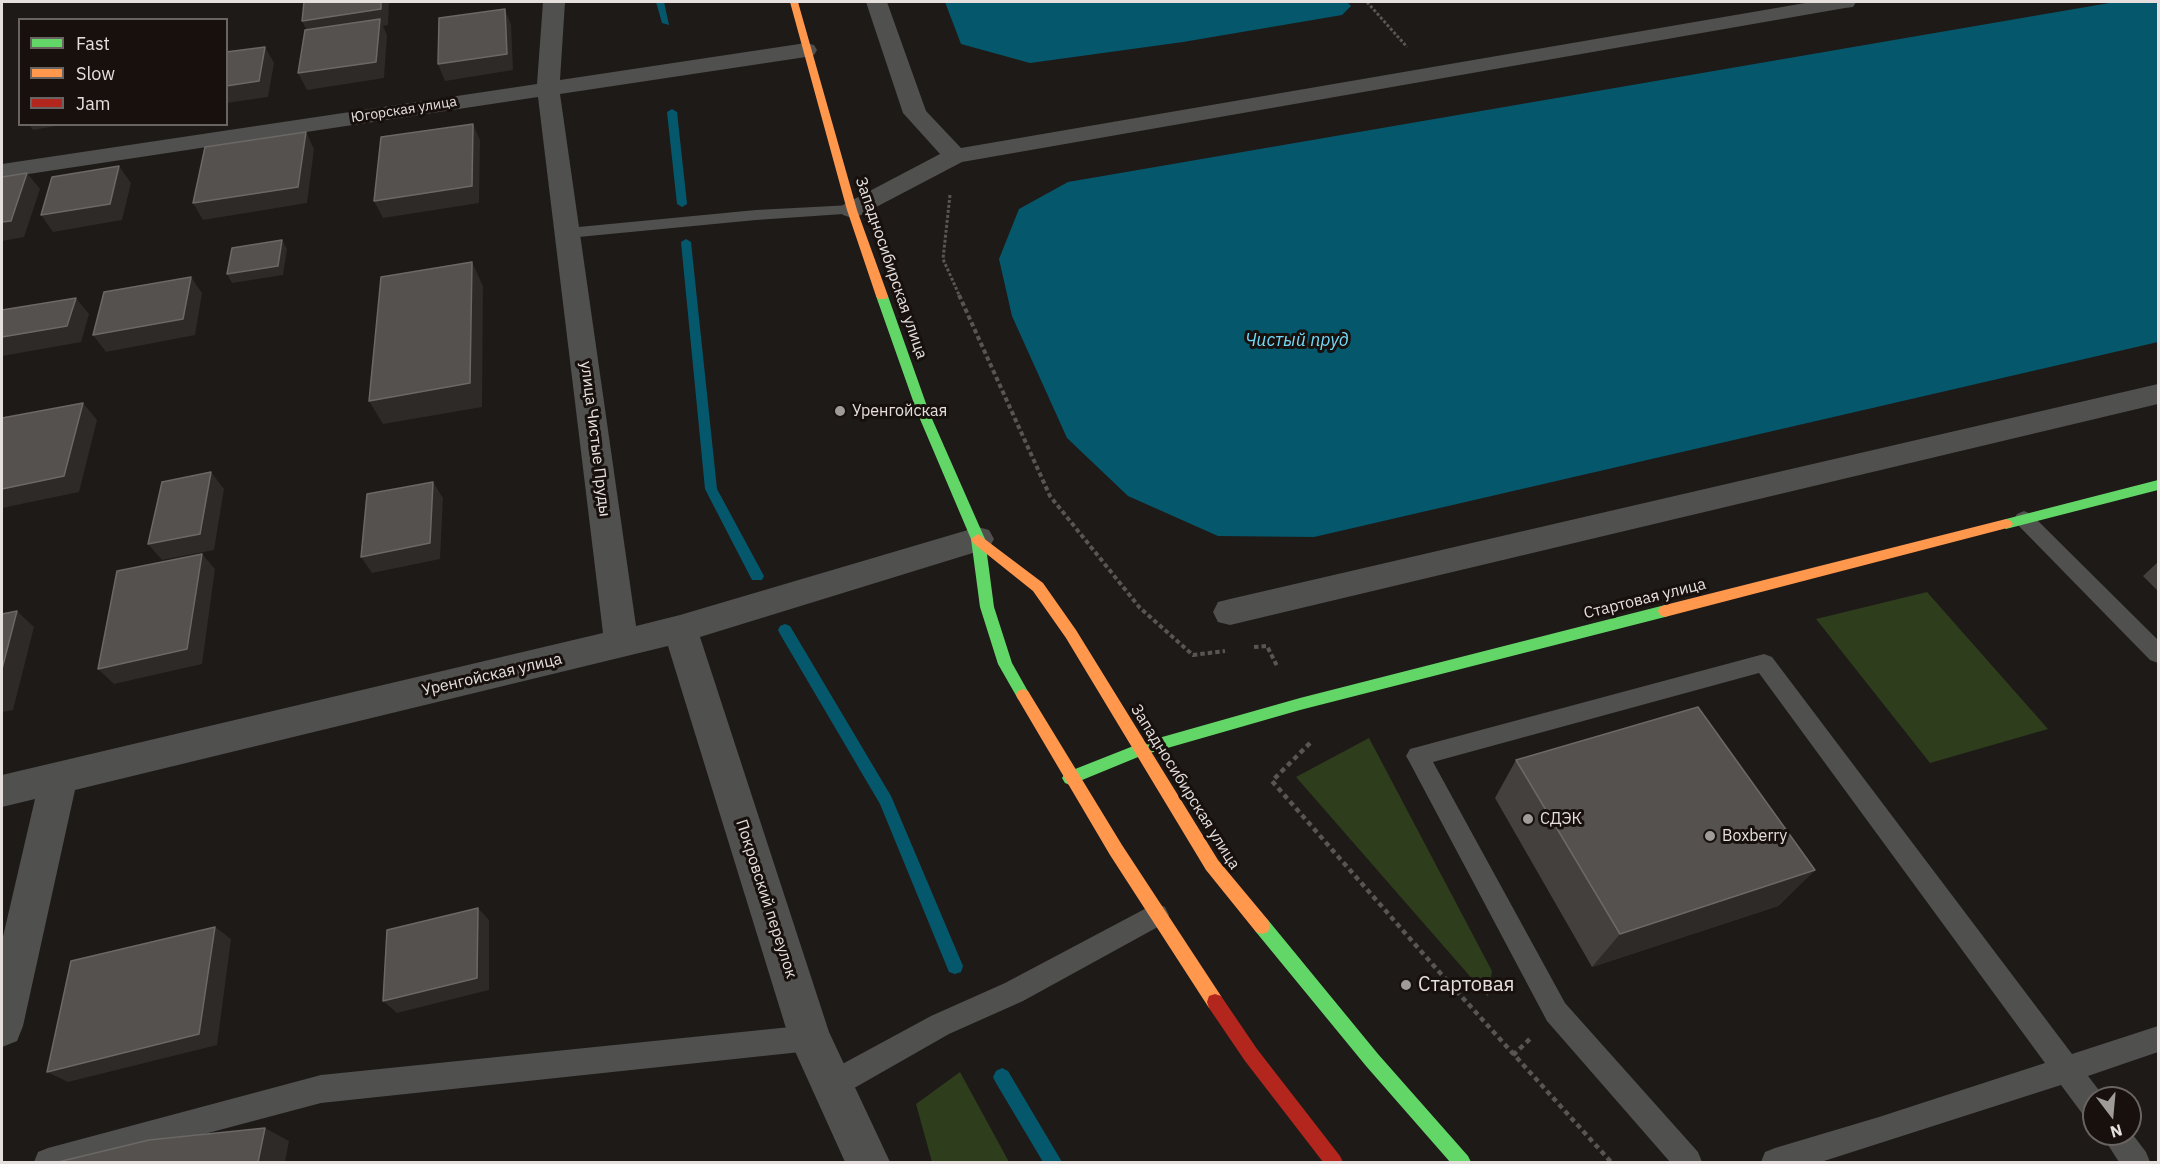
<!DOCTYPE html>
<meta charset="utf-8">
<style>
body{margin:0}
#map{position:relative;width:2160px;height:1164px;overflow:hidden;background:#1e1a18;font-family:"IBM Plex Sans",sans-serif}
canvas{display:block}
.frame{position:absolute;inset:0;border:3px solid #e5e0de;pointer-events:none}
.legend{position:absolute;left:18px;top:18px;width:210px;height:108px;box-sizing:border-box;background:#17100d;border:2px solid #696361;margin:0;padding:8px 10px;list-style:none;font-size:18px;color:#e5e0de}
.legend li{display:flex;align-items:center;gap:12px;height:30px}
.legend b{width:30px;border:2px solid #696361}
.north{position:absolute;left:2082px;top:1086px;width:60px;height:60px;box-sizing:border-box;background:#17100d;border:2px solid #696361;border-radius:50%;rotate:164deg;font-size:16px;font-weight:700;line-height:24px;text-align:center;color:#e5e0de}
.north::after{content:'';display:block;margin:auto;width:21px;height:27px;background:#9f9b99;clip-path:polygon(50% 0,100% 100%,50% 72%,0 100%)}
</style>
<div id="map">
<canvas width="2160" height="1164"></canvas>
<div class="frame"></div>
<ul class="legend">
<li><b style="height:8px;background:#63d668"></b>Fast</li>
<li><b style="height:8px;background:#ff974d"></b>Slow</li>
<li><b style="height:8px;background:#b3261e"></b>Jam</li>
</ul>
<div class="north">N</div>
</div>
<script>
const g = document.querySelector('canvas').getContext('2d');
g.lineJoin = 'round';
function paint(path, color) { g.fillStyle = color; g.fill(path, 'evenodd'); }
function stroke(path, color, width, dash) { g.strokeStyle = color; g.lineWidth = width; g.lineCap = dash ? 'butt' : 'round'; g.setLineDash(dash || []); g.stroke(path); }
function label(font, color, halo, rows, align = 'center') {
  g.font = font + ' "IBM Plex Sans",sans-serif'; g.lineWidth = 6; g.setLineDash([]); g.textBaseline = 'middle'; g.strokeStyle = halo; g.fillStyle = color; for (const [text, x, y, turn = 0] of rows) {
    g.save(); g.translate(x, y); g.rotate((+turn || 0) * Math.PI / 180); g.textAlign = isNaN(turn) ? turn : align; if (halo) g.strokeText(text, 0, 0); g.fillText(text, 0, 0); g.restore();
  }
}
const green = new Path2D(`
 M1927,592L2048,729L1930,763L1816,619Z
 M1369,738L1492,971L1488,997L1296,777Z
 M960,1072L1009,1162H932L916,1104Z`);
const water = new Path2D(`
 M945,2H1347L1351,6L1342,15L1183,42L1030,63L961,44Z
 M2115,2H2158V342L1314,537L1218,536L1128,496L1067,438L1012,316L999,259L1019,209L1068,182Z`);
const stream = new Path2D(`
 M656,2H664L669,25L662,23Z
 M672,109L677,112L687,204L682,207L677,204L667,112Z
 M686,239L691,242L717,489L764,576L762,580H752L705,489L681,242Z
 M785,624L790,626L891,796L963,966L961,972L955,974L949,972L880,804L780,634L778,630L780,626Z
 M1002,1068L1008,1071L1062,1162H1043L996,1083L993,1077L996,1071Z`);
const pathFar2 = new Path2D(`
 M1367,2L1407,47
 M950,195L943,259L960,297`);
const pathFar1 = new Path2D(`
 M959,295L1050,496L1140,608L1193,655L1225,651
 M1254,647L1267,646L1277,666`);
const path = new Path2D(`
 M1310,743L1272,781L1434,966L1611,1162
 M1513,1055L1531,1038`);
const lane = new Path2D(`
 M852,205L860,210L858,213L756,220L568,238L560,233L568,228L756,210Z
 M2024,511L2031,514L2158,640V663L2150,660L2017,524L2014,519L2017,514Z
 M1764,654L1772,657L2072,1054L2158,1026V1052L2088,1076L2105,1098H2094V1120L2084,1116L2061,1085L1821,1162H1761L1765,1152L1775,1148L1879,1117L2045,1063L1759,673L1433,762L1565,1003L1698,1152L1702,1162H1670L1547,1021L1410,763L1406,756L1410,749Z
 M1156,903L1165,907L1169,915L1165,923L1023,1001L949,1034L842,1095L832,1099L822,1095L818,1085L822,1075L931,1016L1005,983Z
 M810,1025L820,1028L823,1038L820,1048L810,1051L321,1103L99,1162H34L38,1152L48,1148L321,1075Z
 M2130,1131L2146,1152L2150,1162H2119L2101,1134H2130Z`);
const street = new Path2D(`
 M543,2H565L560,80L806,43L814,45L817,50L814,55L806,57L560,94L636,626L680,615L978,527L989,530L994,539L989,548L700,637L829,1032L890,1162H845L789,1038L668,646L75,790L23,1026L17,1041L2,1047V941L35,799L2,807V775L603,633L538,97L2,178V164L537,84Z
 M866,2H887L926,111L961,148L1811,2H1856L1853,7L1845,8L962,162L861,215L852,218L843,215L839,210L843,205L940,154L903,113Z
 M2158,384V404L1230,625L1218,622L1213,612L1218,602L1230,599Z`);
const fast = new Path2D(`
 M882,292L888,296L929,412L985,539L994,607L1012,663L1030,695L1028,699L1023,701L1018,699L998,664L980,607L971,539L917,412L876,296Z
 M2158,480V490L2006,529L1999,524L2006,519Z
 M1665,605L1670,607L1672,611L1670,615L1665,617L1300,710L1143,755L1070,785L1065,783L1062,778L1065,773L1141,743L1300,698Z
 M1262,918L1268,920L1378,1054L1468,1156L1471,1162H1450L1366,1066L1256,932L1254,926L1256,920Z`);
const slow = new Path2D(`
 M790,2H798L857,210L888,296L886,299H878L876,296L847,210Z
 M2006,519L2011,521L2013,524L2011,527L1665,617L1660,615L1658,611L1660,607L1665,605Z
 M978,534L1043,583L1076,630L1218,860L1268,920L1270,926L1268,932L1262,934L1256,932L1206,870L1066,638L1033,591L973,543L971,539Z
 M1023,689L1028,691L1122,845L1221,996L1223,1002L1221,1008L1215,1010L1209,1008L1110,855L1018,699L1016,695L1018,691Z`);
const jam = new Path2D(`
 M1215,994L1221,996L1257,1049L1340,1156L1343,1162H1323L1245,1061L1209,1008L1207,1002L1209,996Z`);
const wall = new Path2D(`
 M2158,562V591L2143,576Z
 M1516,760L1815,870L1778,906L1592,967L1495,798Z`);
const shadedWall = new Path2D(`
 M381,2H389L388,25L383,26L387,35L384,78L307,90L298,73L310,37L302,21Z
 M505,9L511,25L513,70L445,81L438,64Z
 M265,47L274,63L268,97L226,103V86Z
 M29,124H67L33,130Z
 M473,124L480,140L479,203L383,218L374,201Z
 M306,132L314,149L307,203L203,220L193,203Z
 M119,166L131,183L122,220L53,232L41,215Z
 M27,173L40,189L24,237L2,241V222Z
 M282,240L287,249L283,275L232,283L227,274Z
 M472,262L483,286L482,407L383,424L369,401Z
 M191,277L202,293L195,335L106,352L93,335Z
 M76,298L89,314L81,342L2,356V337Z
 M83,403L97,420L79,492L2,508V489Z
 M211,472L224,489L214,550L162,560L148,544Z
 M433,482L443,498L440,559L372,573L361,557Z
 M202,554L215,569L202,664L114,684L98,669Z
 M17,611L34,627L13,710L2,712V669Z
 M1815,870L1778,906L1592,967L1620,934Z
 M478,908L489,920V990L397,1013L383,1001Z
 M215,927L231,939L217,1045L68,1082L47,1072Z
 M265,1128L289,1141L285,1162H258Z`);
const building = new Path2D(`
 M304,2H381V9L302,21Z
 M505,9L507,54L438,64L439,18Z
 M380,19L376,62L298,73L305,30Z
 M265,47L259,81L226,86V52Z
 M473,124L472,186L374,201L381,137Z
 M306,132L298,187L193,203L205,147Z
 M119,166L110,204L41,215L52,177Z
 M27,173L11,221L2,222V177Z
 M282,240L278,266L227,274L232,248Z
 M472,262L470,383L369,401L381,277Z
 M191,277L183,319L93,335L104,292Z
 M76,298L67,326L2,337V310Z
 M83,403L64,476L2,489V418Z
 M211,472L200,534L148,544L162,482Z
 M433,482L430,543L361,557L367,494Z
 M202,554L187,649L98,669L117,571Z
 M17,611L2,669V614Z
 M1698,707L1815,870L1620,934L1516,760Z
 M478,908L477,978L383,1001L387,930Z
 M215,927L199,1034L47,1072L71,961Z
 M265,1128L258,1162H58L149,1140Z`);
const markers = [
 [840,411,6,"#9f9b99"],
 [1528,819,6,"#9f9b99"],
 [1710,836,6,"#9f9b99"],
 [1406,985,6,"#9f9b99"]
];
const farStreetnames = [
 ["Югорская улица",404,110,-9]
];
const streetNames = [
 ["Западносибирская улица",891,268,71],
 ["улица Чистые Пруды",595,439,83],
 ["Стартовая улица",1645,599,-14],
 ["Уренгойская улица",492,675,-13],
 ["Западносибирская улица",1185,787,58],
 ["Покровский переулок",766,899,72]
];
const poiNames = [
 ["Уренгойская",852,411],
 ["СДЭК",1540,819],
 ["Boxberry",1722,836]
];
const waterNames = [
 ["Чистый пруд",1297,341]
];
const nearPoinames = [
 ["Стартовая",1418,985]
];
paint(green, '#2e3d1b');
paint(water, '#05586c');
paint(stream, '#05586c');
stroke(pathFar2, '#575654', 3, [3, 2]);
stroke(pathFar1, '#575654', 4, [4.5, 3]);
stroke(path, '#575654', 4.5, [5, 4]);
paint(lane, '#50504e');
paint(street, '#50504e');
paint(fast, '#63d668');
paint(slow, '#ff974d');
paint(jam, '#b3261e');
paint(wall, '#43403e');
paint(shadedWall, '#2d2a28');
paint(building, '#55514f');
stroke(building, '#6b6866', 1.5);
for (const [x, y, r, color] of markers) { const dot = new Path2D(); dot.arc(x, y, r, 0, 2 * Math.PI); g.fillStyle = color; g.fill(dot); stroke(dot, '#17100d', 2); }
label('14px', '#e5e0de', '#17100d', farStreetnames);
label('16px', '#e5e0de', '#17100d', streetNames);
label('16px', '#e5e0de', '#17100d', poiNames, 'left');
label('italic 18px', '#73d9f8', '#17100d', waterNames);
label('20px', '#e5e0de', '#17100d', nearPoinames, 'left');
</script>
